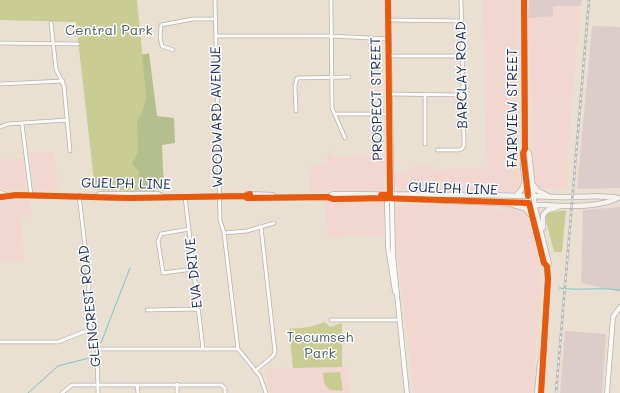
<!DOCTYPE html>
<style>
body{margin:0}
canvas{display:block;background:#eae0d2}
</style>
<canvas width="620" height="393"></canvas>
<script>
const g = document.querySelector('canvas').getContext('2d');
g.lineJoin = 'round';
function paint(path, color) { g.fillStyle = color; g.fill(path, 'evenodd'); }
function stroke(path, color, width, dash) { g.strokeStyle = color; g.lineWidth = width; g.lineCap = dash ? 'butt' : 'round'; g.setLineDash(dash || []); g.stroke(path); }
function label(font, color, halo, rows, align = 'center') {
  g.font = font + ' Mali,sans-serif'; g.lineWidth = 3; g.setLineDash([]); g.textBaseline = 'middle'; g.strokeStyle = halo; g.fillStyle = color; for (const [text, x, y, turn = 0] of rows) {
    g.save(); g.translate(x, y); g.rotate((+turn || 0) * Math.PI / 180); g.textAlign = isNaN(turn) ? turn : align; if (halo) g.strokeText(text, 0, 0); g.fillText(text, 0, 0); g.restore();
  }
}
const built = new Path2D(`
 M482,0H517L518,143L520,186L517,191L399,190L395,185L394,173H408L409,167L434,166V170H448L449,168H487Z
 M553,6H581L569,135L567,189H542L538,187L535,182L533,160V134L528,18L552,16Z
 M328,150L335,156L386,155L384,188L381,191H310L311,164H327Z
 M29,152H54L58,191L34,190Z
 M0,159H24L26,189H0Z
 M0,200H30L32,217H21L24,262H0Z
 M325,201H385L384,236L343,235L342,238L328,237Z
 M399,204L479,205L502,210L503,208L520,209L526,212L537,250L541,294L532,393H414L396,244L395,211Z
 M347,366L350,393H270L265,371L273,368Z`);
const industrial = new Path2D(`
 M529,0H582L581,6H553V16L528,18Z
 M592,26L620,27V188L577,189Z
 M620,207V292L581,283L583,210Z
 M565,331L606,334L602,393H560Z`);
const green = new Path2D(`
 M0,0H137L156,191L95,190L76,22L0,20Z
 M566,210L562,252H554L545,217L547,213Z
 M325,322L330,327L342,323V367L293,368L289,329L310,327Z
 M340,372L343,391L330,390L324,383L323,373Z`);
const forest = new Path2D(`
 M149,53L157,116L174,118L175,143L162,145L164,189H138L139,172L132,163L138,152L137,122L144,107L146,96L142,55Z`);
const stream = new Path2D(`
 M559,288C579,291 600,287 620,290
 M101,343L130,268
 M28,393L58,366L93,357`);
const minor = new Path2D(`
 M215,0L220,220L224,233L238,349L260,376L266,393
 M331,0L332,108L345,138
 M388,20L461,21
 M51,23L56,69L64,86L70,151
 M216,36H332L388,39
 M0,43L78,44
 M173,50L162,46L160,38L161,25L193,19H216
 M388,56H463
 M0,84L63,81
 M390,94L463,95
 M425,94V144
 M296,111L295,86L297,78L349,77
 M334,114H390
 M22,124L31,195
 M0,127L8,124L67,120
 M437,150H458L462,149L464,145L461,0
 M79,195L89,280L88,314L91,329L97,349L98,393
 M185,197L203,349
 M189,229L161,234L158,241L163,273L193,269
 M224,233L247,231L274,223
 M147,310L198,309
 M331,320H399
 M0,342H58L91,329
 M97,349H238
 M255,371L273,356L275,352L261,227
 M137,385L138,393
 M62,393L72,385H221L225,388V393
 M177,393V384`);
const tertiary = new Path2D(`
 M388,0L393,255L407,393
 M390,198L387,203L388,248L395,292
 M607,393L613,317L620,307`);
const secondary = new Path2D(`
 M524,0L525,149C516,169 540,239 544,263L547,266L548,279L541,393
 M525,149L529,153L535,208L549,264L547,266
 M533,185L538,191L548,196
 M0,193L6,195
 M97,196L100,194H158L161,196
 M245,196L247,198L328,197L333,199L384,198L563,206C582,206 601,206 618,198
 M516,196L522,189L525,181
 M0,197L17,195L129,198L245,196L247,194L272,195L275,197
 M328,197L333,194C408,195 483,194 558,197C578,198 599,194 618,198
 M513,205L525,208L530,214
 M543,228V215L548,210L558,207
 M537,393L540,363L543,357`);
const rail = new Path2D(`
 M556,393L589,0`);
const cycleway = new Path2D(`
 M524,0L525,149L523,153L528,196
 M381,195H390L388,0
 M245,196L247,198L328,197L333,199L384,198L529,203L544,263L547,266L548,279L541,393
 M0,197L17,195L129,198L245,196L250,194`);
const parkNames = [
 ["Central Park",109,31],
 ["Tecumseh",320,338],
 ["Park",320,354]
];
const streetNames = [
 ["BARCLAY ROAD",462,75,-91],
 ["PROSPECT STREET",377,99,-91],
 ["FAIRVIEW STREET",513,108,-90],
 ["WOODWARD AVENUE",217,117,-91],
 ["GUELPH LINE",126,184,1],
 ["GUELPH LINE",453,189,2],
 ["EVA DRIVE",194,273,-96],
 ["GLENCREST ROAD",90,306,-96]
];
paint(built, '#f1d7d0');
paint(industrial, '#ddcdca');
paint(green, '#c9cd93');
paint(forest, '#b5bf8e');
stroke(stream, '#7bc5c9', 1);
stroke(minor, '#b6b2ad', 4.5);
stroke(tertiary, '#b6b2ad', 5.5);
stroke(secondary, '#b6b2ad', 6);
stroke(minor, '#fcfaf8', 3);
stroke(tertiary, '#fcfaf8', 4);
stroke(secondary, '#f6f2ee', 4.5);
stroke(rail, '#b6b7ba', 2.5);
stroke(rail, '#fff', 1, [3]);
stroke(cycleway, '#e8590c', 6);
label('14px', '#4e615f', '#fff', parkNames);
label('14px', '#1b2f5e', '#fff', streetNames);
</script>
